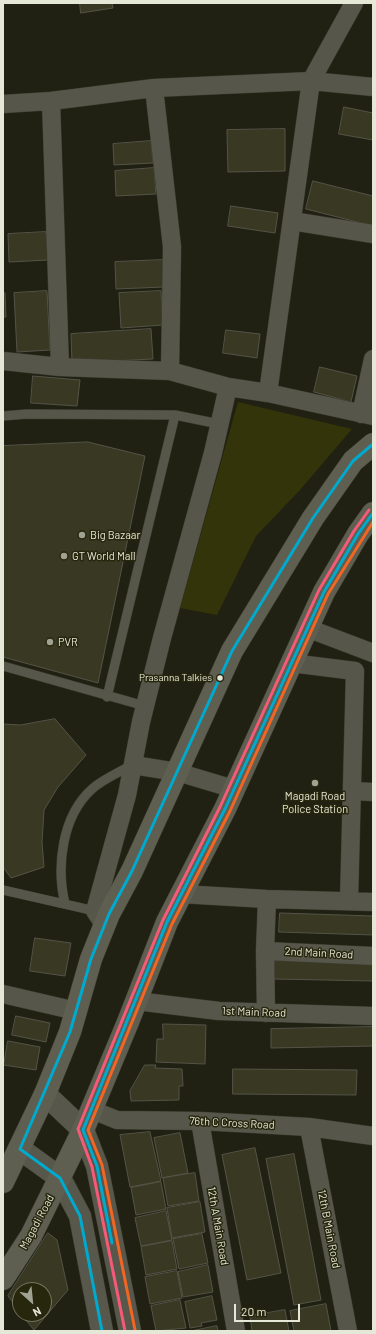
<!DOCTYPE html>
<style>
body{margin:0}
#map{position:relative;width:376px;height:1334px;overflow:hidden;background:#202113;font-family:Barlow,sans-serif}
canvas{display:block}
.frame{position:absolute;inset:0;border:4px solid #e5e7d7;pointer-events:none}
.north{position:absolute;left:12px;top:1282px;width:40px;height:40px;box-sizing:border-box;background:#26270d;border:1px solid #72745e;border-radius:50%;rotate:153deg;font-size:11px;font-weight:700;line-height:16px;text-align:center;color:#e5e7d7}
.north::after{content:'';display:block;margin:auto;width:14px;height:18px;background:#a0a292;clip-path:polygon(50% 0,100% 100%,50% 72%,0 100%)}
.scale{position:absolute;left:234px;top:1304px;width:66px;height:18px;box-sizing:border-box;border:2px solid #e5e7d7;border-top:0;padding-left:5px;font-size:12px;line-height:14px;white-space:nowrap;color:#e5e7d7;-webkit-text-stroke:3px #26270d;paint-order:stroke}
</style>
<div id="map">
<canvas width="376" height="1334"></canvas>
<div class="frame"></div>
<div class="north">N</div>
<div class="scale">20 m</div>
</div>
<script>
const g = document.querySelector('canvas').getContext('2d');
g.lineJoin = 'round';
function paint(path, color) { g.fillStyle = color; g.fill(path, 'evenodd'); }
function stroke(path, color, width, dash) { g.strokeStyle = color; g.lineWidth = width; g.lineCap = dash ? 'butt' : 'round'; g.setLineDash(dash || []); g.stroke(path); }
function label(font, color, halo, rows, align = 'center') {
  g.font = font + ' Barlow,sans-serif'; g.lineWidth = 3; g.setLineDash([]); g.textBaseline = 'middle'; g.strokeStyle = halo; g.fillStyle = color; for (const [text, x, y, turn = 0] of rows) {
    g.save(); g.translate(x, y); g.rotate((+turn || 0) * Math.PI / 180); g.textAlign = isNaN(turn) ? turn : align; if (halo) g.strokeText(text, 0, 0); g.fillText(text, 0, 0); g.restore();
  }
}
const green = new Path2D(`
 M238,402L352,429L300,490L256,536L217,615L180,608Z`);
const building = new Path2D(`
 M80,3H112L113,8L81,13Z
 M344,107L373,113V140L339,134Z
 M285,129V171L228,172L227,130Z
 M151,141L153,163L114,165L113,144Z
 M154,168L156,194L116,196L115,171Z
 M313,181L373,196V226L306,209Z
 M231,206L278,213L275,233L228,226Z
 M46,232L48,260L9,262L8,234Z
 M163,260L164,287L116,289L115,262Z
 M47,291L50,350L17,352L14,293Z
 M161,291L163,325L121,328L119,293Z
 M5,293L6,317H3V294Z
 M151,329L153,359L72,363L71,334Z
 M226,330L260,334L257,358L223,353Z
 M320,367L357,376L351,402L314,392Z
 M33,376L80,380L77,406L31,403Z
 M88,442L145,456L98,683L3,657V446Z
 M55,719L86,755L58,787L44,810L42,842L44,867L11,878L3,867V724L20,725Z
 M280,913L373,916V935L279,932Z
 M35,938L71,943L65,976L30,971Z
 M275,960L373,962V981L274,979Z
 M16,1016L50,1023L46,1042L12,1035Z
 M163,1024L206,1025L205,1064L156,1062L157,1039H163Z
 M373,1027V1046L271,1048V1029Z
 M8,1041L40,1047L36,1070L4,1065Z
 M145,1065H156L155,1068L182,1069L183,1086H179V1100L131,1101L130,1091Z
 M233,1069L357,1070L356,1095L233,1094Z
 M150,1132L161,1181L130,1187L120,1135Z
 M180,1133L188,1173L162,1178L154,1138Z
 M255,1148L281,1273L247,1280L222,1155Z
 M294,1154L321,1300L294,1305L266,1159Z
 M195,1173L199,1201L168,1206L163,1178Z
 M161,1182L166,1209L136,1215L131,1188Z
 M200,1202L205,1232L172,1238L167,1208Z
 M166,1211L172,1240L141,1246L135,1218Z
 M48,1233L57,1240L68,1290L34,1330L21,1314H44V1290H20V1312L8,1296Z
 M202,1234L208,1263L179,1269L173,1239Z
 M172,1241L177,1269L146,1275L141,1247Z
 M208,1265L213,1292L183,1297L178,1272Z
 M177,1271L182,1298L150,1304L145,1277Z
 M212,1296L217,1320L201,1323L202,1326L190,1328L185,1302Z
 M180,1300L186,1328L156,1331L151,1306Z
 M326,1304L331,1331H294L290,1311Z
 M285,1310L289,1331H252L250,1316Z
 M217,1326L218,1331H191Z`);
const service = new Path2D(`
 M3,416L27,414L175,415L219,424
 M3,666L145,706
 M107,697L175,415
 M3,890L95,911
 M65,904C56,866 62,816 92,789C103,779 120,772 132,765`);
const minor = new Path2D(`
 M154,88L172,247L170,371
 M51,101L60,367
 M3,104L51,101L154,88L311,81L373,87
 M292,221L373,234
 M3,361L60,367L170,371L228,387L268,393L373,416
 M268,393L311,81L354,3
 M361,414L373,359
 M307,628L373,653
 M291,663L355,671L349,901
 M133,765L177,772L234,789
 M352,791L373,792
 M181,894L267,899L373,902
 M105,926L95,911L127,795L141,722L162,638L213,453L228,387
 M265,951L373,956
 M3,994L76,1011
 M136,1001L219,1011L373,1016
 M266,1013L265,951L267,899
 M92,1110L117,1120L200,1121L309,1127L373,1136
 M200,1121L236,1331
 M309,1127L348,1331`);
const secondary = new Path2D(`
 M45,1094L83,1130L97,1166L130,1331
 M20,1149L60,1178L80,1216L102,1331`);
const primary = new Path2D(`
 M3,1182L45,1094L70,1032L91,959L109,914L132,871L232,651L313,518L353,461L373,444
 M3,1279L31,1236L83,1130L128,1022L167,922L225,809L324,592L358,534L373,513`);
const bus1 = new Path2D(`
 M112,1243L97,1166L83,1130L167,922L225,809L324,592L358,534L373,513
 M102,1331L80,1216L60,1178L20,1149L70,1032L91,959L109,914L132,871L232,651L313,518L353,461L373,444`);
const bus2 = new Path2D(`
 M135,1330L102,1165L88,1130L172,924L230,811L328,594L373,522`);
const bus3 = new Path2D(`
 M125,1331L92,1167L78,1129L163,920L220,807L319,590L354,531L369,510`);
const markers = [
 [82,535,4,"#a0a292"],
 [64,556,4,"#a0a292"],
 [50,642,4,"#a0a292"],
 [220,678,3.5,"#e5e7d7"],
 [315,783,4,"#a0a292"]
];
const busNames = [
 ["Prasanna Talkies",212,678]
];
const poiNames = [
 ["Big Bazaar",90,535],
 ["GT World Mall",72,556],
 ["PVR",58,642],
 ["Magadi Road",315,796,"center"],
 ["Police Station",315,809,"center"]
];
const streetNames = [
 ["2nd Main Road",319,953,3],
 ["1st Main Road",254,1012,2],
 ["76th C Cross Road",232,1123,3],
 ["Magadi Road",37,1222,-62],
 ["12th A Main Road",218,1226,80],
 ["12th B Main Road",329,1229,79]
];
paint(green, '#333409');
paint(building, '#393923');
stroke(building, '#535447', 1);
stroke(service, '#3b3c2f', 10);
stroke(minor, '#3b3c2f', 19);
stroke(secondary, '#3b3c2f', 23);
stroke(primary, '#3b3c2f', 23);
stroke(service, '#56574a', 9);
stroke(minor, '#56574a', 18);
stroke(secondary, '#57574b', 22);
stroke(primary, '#5e5f51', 22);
stroke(bus1, '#00a9ce', 3);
stroke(bus2, '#f26522', 3);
stroke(bus3, '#f75a77', 3);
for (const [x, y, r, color] of markers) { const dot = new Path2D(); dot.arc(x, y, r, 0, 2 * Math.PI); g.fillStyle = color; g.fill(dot); stroke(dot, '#26270d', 1.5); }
label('10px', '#e5e7d7', '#26270d', busNames, 'right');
label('11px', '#e5e7d7', '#26270d', poiNames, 'left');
label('11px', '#e5e7d7', '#26270d', streetNames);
</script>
